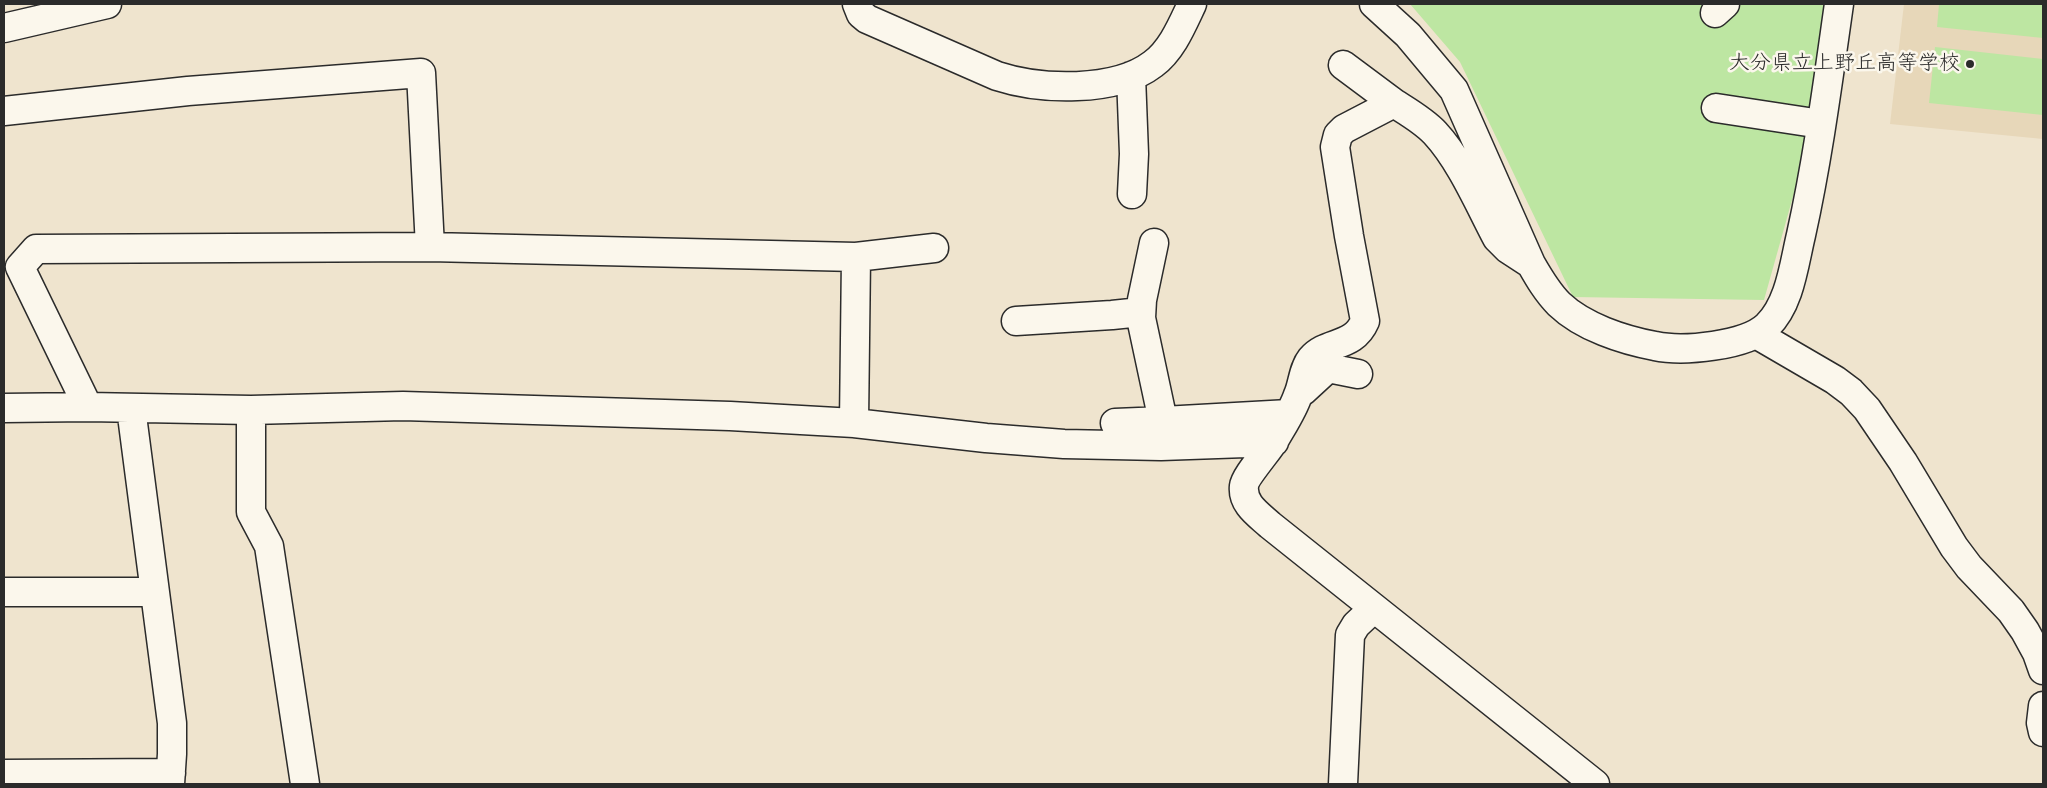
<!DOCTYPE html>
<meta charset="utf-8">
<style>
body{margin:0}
#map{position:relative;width:2047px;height:788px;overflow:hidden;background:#efe4ce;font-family:Itim,sans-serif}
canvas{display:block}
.frame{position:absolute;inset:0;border:5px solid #2b2b2b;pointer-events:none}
</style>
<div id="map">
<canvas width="2047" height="788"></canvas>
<div class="frame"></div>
</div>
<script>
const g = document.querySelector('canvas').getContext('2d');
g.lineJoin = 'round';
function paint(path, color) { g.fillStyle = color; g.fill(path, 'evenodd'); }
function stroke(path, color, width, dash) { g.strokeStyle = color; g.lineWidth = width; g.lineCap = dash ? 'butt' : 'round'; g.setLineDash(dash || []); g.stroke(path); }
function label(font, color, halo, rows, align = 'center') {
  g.font = font + ' Itim,"Klee One",sans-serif'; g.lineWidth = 5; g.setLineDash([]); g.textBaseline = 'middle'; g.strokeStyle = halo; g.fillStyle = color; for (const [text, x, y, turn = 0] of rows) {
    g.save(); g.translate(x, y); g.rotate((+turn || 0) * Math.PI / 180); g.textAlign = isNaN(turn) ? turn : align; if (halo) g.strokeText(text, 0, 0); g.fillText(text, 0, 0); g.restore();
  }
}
const built = new Path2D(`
 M1904,4H2043V139L1890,124Z`);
const green = new Path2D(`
 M1410,4H1825L1801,168L1764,300L1573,297L1460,62Z
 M1939,4H2043V38L1937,27Z
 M1935,47L2043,59V115L1929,103Z`);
const minor = new Path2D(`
 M857,4L861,14L867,19L997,76C1040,90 1115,93 1153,64C1172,50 1182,25 1192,4
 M1374,4L1408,35L1454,90L1531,264C1539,278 1547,292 1559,304C1583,327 1623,340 1655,346C1683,352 1746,346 1767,326C1790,304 1794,264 1801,235C1818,158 1828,81 1839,4
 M1715,13L1725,4
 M4,28L107,4
 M1343,65L1394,103
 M1131,76L1134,154L1132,194
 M1716,108L1821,124
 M4,111L188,91L421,73L430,247
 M1154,243L1142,300L1141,318L1163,421L1289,414
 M856,257L934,248
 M1531,264L1508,249L1497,238C1479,204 1461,161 1435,133C1424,121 1408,112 1394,103L1344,129L1338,135L1335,147L1349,236L1365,321C1353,349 1327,340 1311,359C1303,369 1303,384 1298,395C1293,410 1283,425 1275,439C1269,450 1245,476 1244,486C1242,504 1258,514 1270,525L1595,784
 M1016,321L1112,315L1141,312
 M1756,334L1835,380L1851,392L1867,409L1903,462L1954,547L1969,567L2011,611L2025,631L2037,653L2043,670
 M1303,391L1328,368L1358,374
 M88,407L20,267L36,249L430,247L856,257L854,423
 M4,408L88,407L251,410L403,406L730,416L854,423L986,438L1064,444L1161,446L1274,442
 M131,408L172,723V754L170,784
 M251,410V512L269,546L305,784
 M1115,423L1163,421
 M4,592H154
 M2043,706L2041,723L2043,732
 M4,774L171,773
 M1343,784L1350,635L1356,625L1374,608`);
const markers = [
 [1970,64,5,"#2b2b2b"]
];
const poiNames = [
 ["大分県立上野丘高等学校",1960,64]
];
paint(built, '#e7d7b9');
paint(green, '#bde6a2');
stroke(minor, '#2b2b2b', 31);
stroke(minor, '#fbf7ec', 28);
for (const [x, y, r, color] of markers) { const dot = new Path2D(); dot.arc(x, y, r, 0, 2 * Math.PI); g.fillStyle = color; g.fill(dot); stroke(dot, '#fbf7ec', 2); }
label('21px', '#2b2b2b', '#fbf7ec', poiNames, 'right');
</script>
